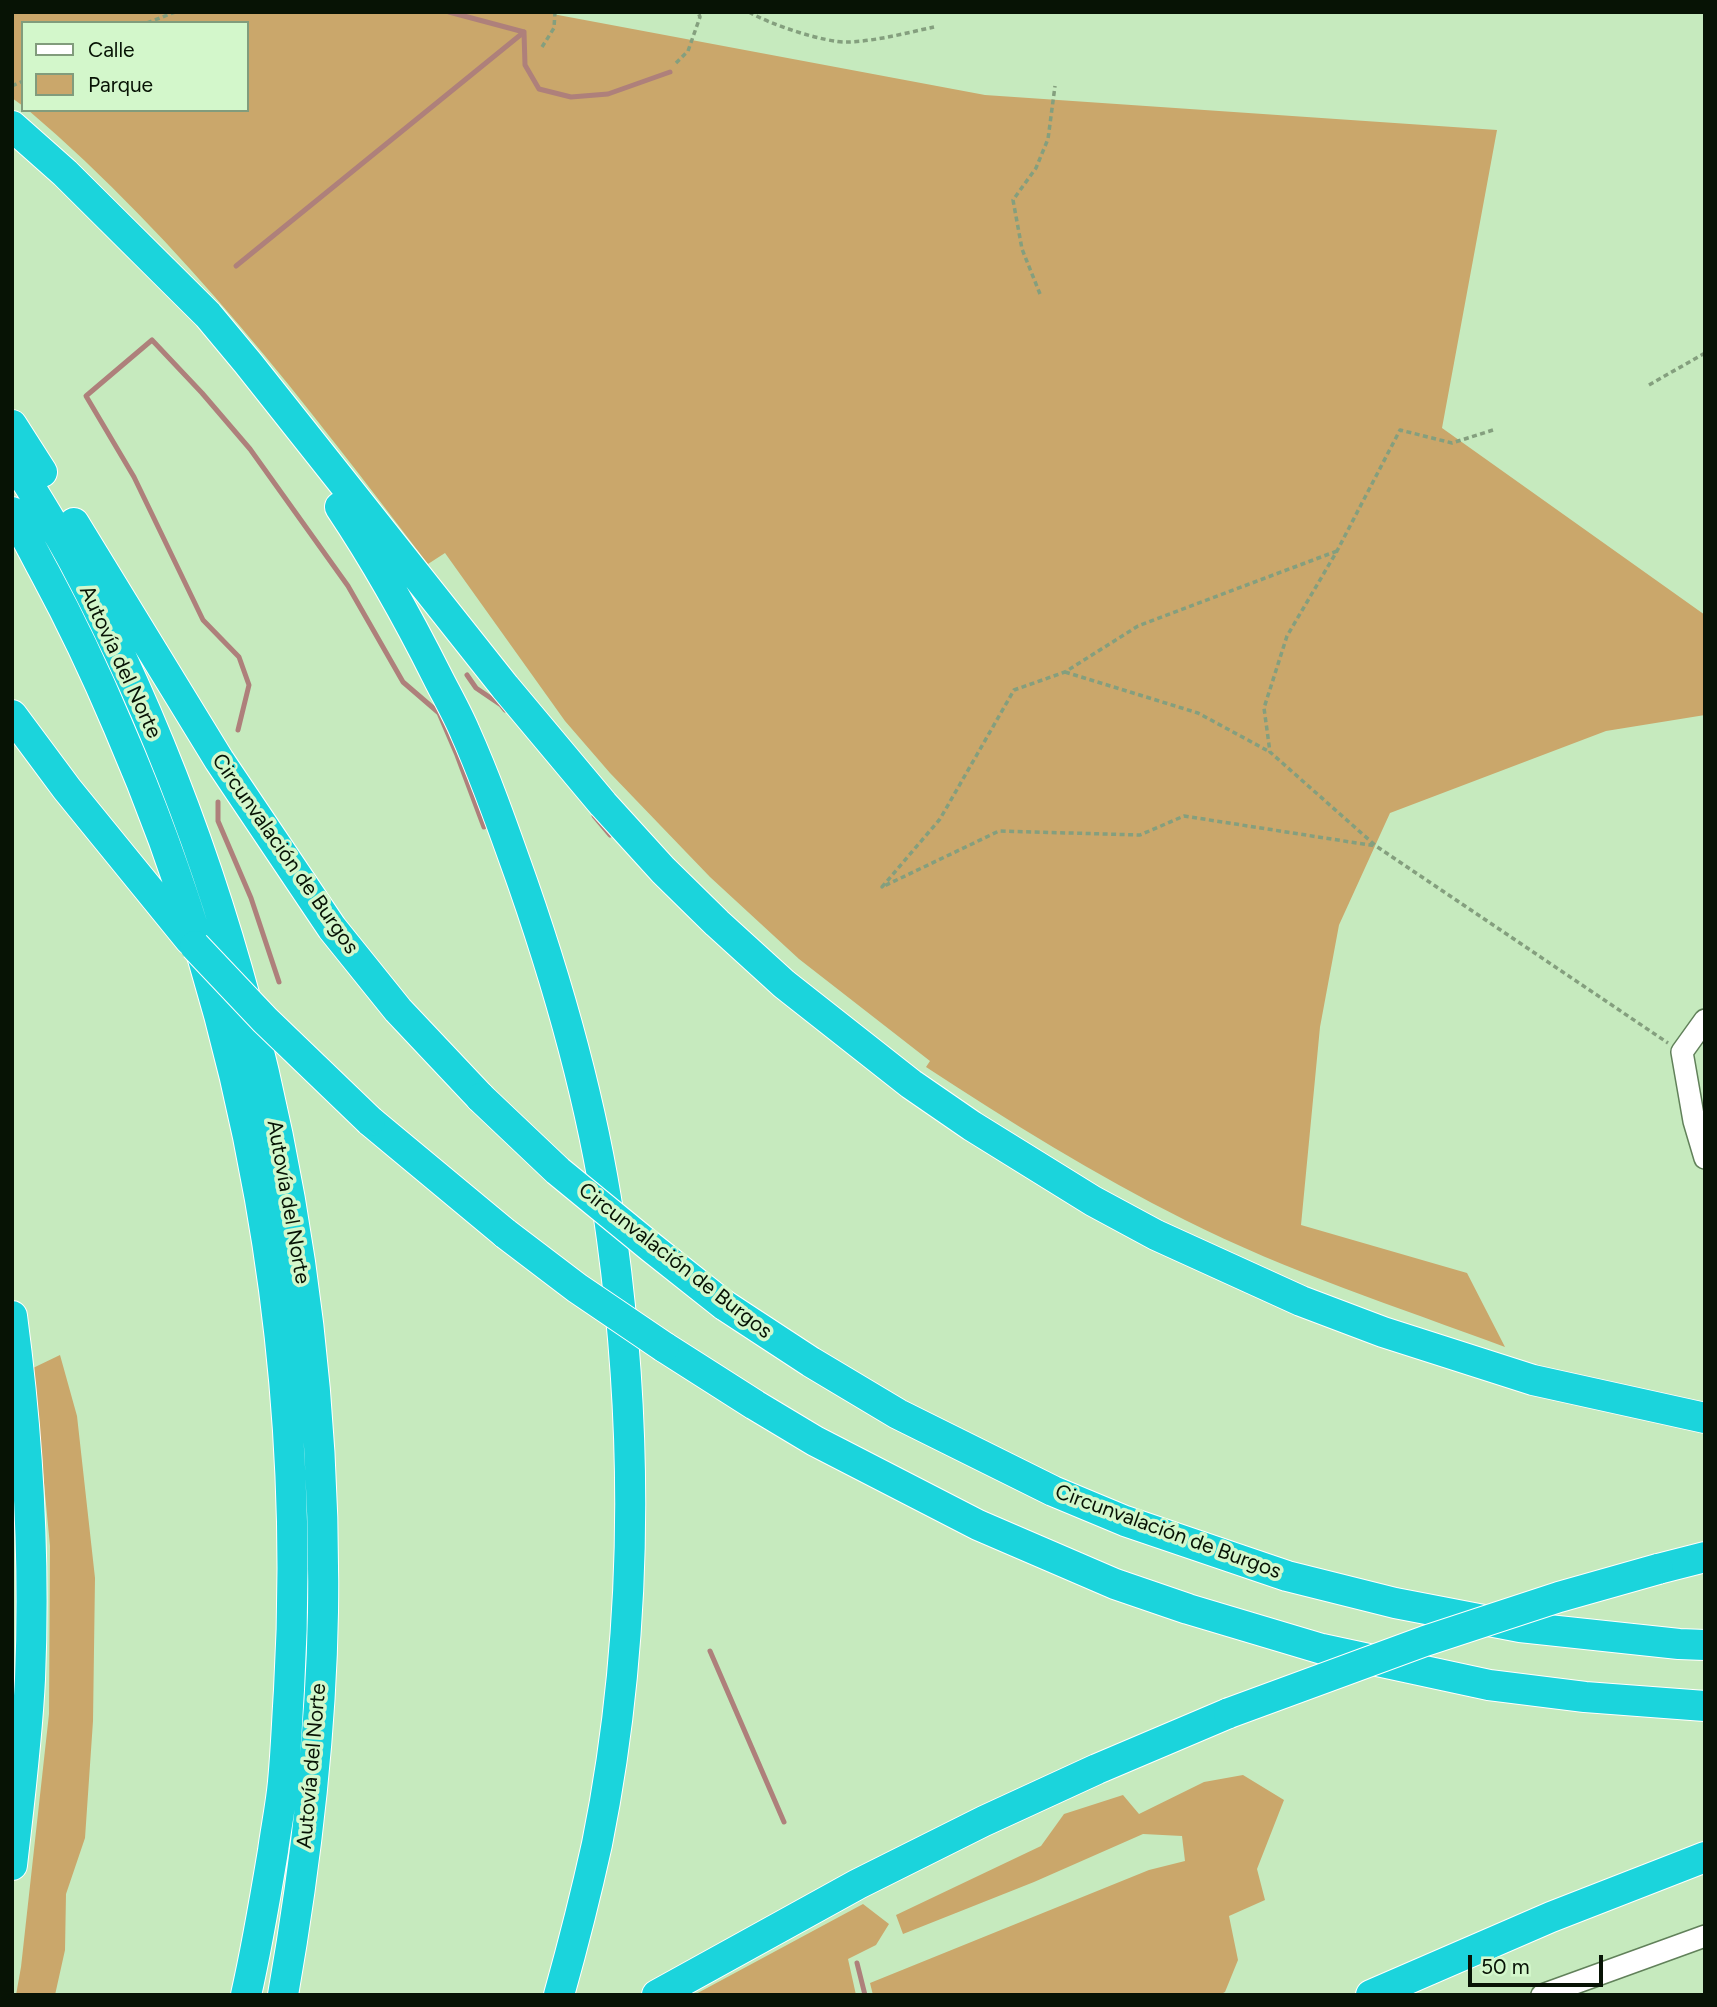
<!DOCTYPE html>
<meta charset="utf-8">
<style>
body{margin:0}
#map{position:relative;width:1717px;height:2007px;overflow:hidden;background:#c6eabe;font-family:Figtree,sans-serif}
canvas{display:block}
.frame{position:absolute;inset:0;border:14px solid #071305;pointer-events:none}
.legend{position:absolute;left:21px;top:21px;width:228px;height:91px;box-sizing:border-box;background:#d3f7cb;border:2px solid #819c7c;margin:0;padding:9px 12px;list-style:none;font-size:21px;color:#071305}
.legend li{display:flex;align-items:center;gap:14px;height:35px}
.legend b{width:35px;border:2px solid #819c7c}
.scale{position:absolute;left:1468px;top:1955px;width:135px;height:32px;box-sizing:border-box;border:4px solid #071305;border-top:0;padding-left:9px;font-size:21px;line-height:24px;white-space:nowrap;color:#071305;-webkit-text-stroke:5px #d3f7cb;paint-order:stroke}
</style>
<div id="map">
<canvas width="1717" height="2007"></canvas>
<div class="frame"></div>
<ul class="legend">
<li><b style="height:9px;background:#fff"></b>Calle</li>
<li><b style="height:19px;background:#caa76b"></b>Parque</li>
</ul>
<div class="scale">50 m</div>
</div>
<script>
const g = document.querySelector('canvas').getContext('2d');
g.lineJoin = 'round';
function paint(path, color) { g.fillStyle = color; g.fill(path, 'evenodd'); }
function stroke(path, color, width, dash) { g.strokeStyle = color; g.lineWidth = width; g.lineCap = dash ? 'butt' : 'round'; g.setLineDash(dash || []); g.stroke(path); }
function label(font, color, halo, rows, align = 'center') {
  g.font = font + ' Figtree,sans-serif'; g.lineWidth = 7; g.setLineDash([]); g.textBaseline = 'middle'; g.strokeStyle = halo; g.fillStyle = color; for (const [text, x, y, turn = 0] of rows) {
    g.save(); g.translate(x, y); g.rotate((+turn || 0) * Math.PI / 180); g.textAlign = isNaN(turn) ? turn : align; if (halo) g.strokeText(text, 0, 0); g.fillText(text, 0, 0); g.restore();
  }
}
const green = new Path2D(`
 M12,12H542L985,95L1497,130L1442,428L1705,615V715L1606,731L1390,813L1339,925L1320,1027L1301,1225L1467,1273L1505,1347C1398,1307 1288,1272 1185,1220C1095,1175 1010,1122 926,1067L930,1061L799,959L710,877L610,773L565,721L445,553L428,564C306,404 183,242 28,110H247V23H23V106L12,98Z
 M60,1355L77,1416L95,1578L93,1721L85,1838L66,1894L65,1950L55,1995H16L21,1967L49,1714L50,1546L33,1368Z
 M1243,1775L1284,1800L1257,1869L1265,1900L1229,1916L1238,1960L1225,1992L1219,1995H873L870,1983L1149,1870L1185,1861L1182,1836L1143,1834L1034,1882L903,1934L896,1915L1041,1846L1064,1814L1123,1795L1139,1814L1204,1782Z
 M863,1904L889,1924L876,1945L848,1959L856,1995H694Z`);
const stream = new Path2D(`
 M449,12L524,32
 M524,32L525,65L539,89L571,97L608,94L670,72
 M236,266L524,32
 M467,675L476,688L501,705L505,710
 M238,730L249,685L239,657L203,620L134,477L86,396L152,340L202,393L250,449L348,586L403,682L439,713L457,755L484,827
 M218,802V821L251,898L279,982
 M594,816L610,835
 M710,1651L784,1822
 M857,1963L865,1995`);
const path = new Path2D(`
 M749,12C769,24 825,43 848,42C877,41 906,33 934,27
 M147,23L175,12
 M542,47L554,28L555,12
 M676,63L688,51L700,17L698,12
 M12,86L23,81
 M1040,294L1022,249L1013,200L1036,168L1048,139L1055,86
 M1649,385L1705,353
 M1493,430L1452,443L1400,430L1337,551L1287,636L1264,708L1270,752L1376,846L1668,1043
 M1337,551L1138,626L1065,672L1014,690L940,819L882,887L999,831L1140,835L1184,816L1376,846
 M1065,672L1198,713L1270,752`);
const minor = new Path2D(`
 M1705,1020L1682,1052L1694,1121L1705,1158
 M1542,1995L1705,1936`);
const highway = new Path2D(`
 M12,126L65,173L208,315L248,363L505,687L603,804L663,870L717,923L784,984L911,1084L972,1126L1093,1201L1156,1235L1301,1301L1383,1332L1533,1380L1705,1418
 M12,425L42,472
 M12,458C33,492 55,526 74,562C243,881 328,1252 323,1612C321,1741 305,1869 283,1995
 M340,507C376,561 408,618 437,676C446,694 457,713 465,732C487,781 505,833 523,884C563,999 596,1118 612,1239C639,1439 637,1645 597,1844C586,1894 573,1945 559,1995
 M12,512C24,532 34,553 45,573C72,623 96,674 118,726C249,1028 308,1361 289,1690C287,1720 286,1751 283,1782C281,1805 276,1828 273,1851C265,1899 257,1947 246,1995
 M74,523L219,760L332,928L398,1010L481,1098
 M12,715L67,789L190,940
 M370,1121L506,1234
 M724,1305L811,1362L898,1414L1053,1491L1125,1521L1287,1576L1395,1603L1520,1627L1679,1644L1705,1645
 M12,1316C28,1436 35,1558 30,1679C27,1741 19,1803 12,1865
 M664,1347L755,1405L815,1441L978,1525L1115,1584L1188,1609L1322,1649L1489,1685L1585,1697L1705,1706
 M1658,1569L1705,1557
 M657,1995L858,1884L984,1821L1097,1769L1229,1713
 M1371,1995L1551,1917L1705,1857`);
const highwayBridge = new Path2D(`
 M195,946L265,1020L370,1121
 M481,1098L558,1171L652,1248L724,1305
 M506,1234L577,1288L664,1347
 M1229,1713L1425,1641L1559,1597L1658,1569`);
const streetNames = [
 ["Autovía del Norte",120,662,65],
 ["Circunvalación de Burgos",285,854,55],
 ["Autovía del Norte",288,1202,80],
 ["Circunvalación de Burgos",675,1261,38],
 ["Circunvalación de Burgos",1168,1532,20],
 ["Autovía del Norte",312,1766,-85]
];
paint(green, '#caa76b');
stroke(stream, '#ae807b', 5);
stroke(minor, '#61815a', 24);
stroke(highway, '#fff', 32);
stroke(path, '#849f7e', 3.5, [5, 3.5]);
stroke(minor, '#fff', 21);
stroke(highway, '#1bd4dc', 30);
stroke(highwayBridge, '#fff', 32, []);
stroke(highwayBridge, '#1bd4dc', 30);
label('21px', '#071305', '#d3f7cb', streetNames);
</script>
